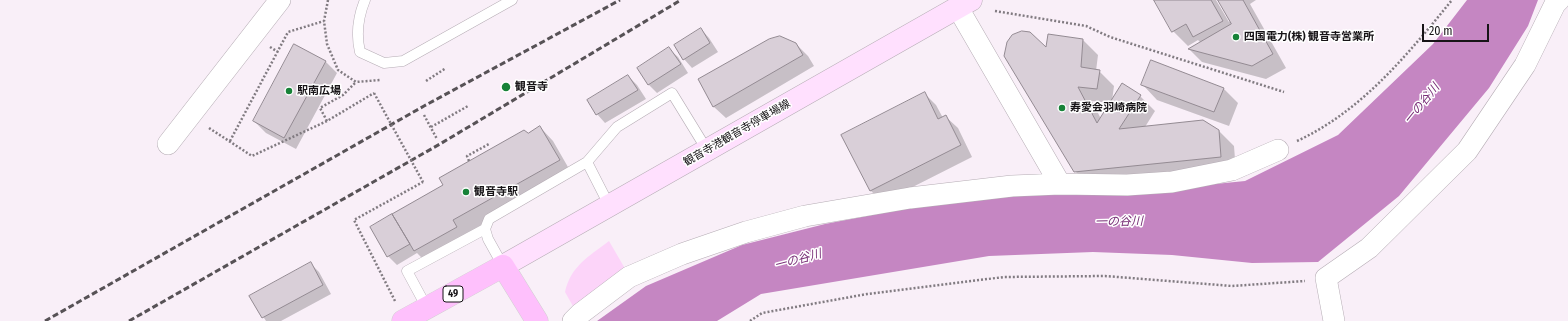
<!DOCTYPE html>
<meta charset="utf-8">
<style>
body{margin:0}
#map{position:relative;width:1568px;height:321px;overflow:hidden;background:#f9eff8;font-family:"Fira Sans Condensed",sans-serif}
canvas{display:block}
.scale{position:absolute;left:1422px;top:24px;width:67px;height:18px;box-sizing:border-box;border:2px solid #171417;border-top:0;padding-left:5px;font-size:12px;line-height:14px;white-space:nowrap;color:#171417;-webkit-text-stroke:3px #fff;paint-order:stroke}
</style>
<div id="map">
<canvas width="1568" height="321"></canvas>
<div class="scale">20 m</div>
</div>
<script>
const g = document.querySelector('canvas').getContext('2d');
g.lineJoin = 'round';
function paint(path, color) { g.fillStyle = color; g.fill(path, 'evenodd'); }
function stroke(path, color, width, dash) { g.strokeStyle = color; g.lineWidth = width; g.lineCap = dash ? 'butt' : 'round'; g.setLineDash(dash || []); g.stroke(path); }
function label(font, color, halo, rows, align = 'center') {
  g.font = font + ' "Fira Sans Condensed","Noto Sans JP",sans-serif'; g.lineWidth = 3; g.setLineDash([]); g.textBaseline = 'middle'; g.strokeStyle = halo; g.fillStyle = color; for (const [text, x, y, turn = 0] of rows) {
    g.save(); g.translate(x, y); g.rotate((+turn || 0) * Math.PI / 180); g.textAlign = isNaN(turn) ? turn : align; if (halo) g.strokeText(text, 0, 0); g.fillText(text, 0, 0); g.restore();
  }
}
const green = new Path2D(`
 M609,241L627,272L574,308L565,292C571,266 588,257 609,241Z`);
const water = new Path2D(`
 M1467,0H1538L1528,26L1489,88L1399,196L1318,262L1252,263L1172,255L1093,252L989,256L761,294L717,321H597L646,286L742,245L825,224L919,206L1000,195L1126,193L1245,181L1338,135L1433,44Z`);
const shadow = new Path2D(`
 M1155,0H1216L1229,22L1231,21L1219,0H1256L1250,4L1286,68L1266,79L1202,62L1189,49L1201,43L1198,40L1188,46L1173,31Z
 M701,29L709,38L718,52L692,68L684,59Z
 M1049,35L1083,40L1098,55L1096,71H1099L1114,86L1112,101L1122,85L1140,96L1155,111L1145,127L1219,131L1234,146L1236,172L1090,186L1075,171L1046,50ZM1092,101L1111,103L1101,119Z
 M796,44L808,56L814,66L726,118L714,107L699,79Z
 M669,49L678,57L688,73L657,93L649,85L638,69Z
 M325,61L337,73L296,149L266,133L254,121Z
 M628,76L637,85L646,99L605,123L597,114Z
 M1143,85L1223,88L1238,103L1229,126L1157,100Z
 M925,94L936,105L943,118L946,117L958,128L972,157L883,202L871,191L843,135Z
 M540,127L553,141L572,174L466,234L428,264L417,253L397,265L388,256L444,186Z
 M310,263L319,272L331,294L281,321H266L250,296Z`);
const building = new Path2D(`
 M1154,0H1211L1223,21L1193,37L1186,24L1172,32Z
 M1218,0H1243L1273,54L1252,66L1188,49L1231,24Z
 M701,28L710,43L683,60L674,45Z
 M1022,31L1030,32L1046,47L1048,34L1083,39L1081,67L1100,70L1097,89L1078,87L1097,123L1122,83L1141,95L1119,129L1203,120L1219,130L1221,157L1074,172L1004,56L1007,42L1012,35Z
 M780,36L796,43L803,55L713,107L698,79L769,39Z
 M294,44L326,61L284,138L253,121Z
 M669,47L681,64L648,85L637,68Z
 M1151,60L1224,88L1214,112L1141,85Z
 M628,75L638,90L596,115L587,100Z
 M925,92L938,119L946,115L961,145L870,191L841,135Z
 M540,126L560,160L453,220L457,227L414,251L392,214L443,185L439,178L524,130L528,133Z
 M392,214L410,244L387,257L370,227Z
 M311,262L323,285L262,318L249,296Z`);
const path = new Path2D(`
 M328,0L324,21L327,44L338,70L356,82L380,80
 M995,11L1086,26L1110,37L1284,92
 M270,47L278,52
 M426,81L446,68
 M424,115L437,139
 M327,121L320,108L343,95L356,82
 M431,127L468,106
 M209,128L252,156L327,121L374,93
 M230,141L288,32L324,21
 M1297,141C1362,111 1408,54 1452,0
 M469,161L467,156L489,144
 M395,301L354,220L423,182
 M750,321L762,313L867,294L1004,277L1105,276L1232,286L1305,281`);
const service = new Path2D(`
 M365,0C358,17 356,35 360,52L384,63L403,61L512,0
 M587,162L609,205
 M503,266L488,239L485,229L489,219L587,162L617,127L672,93L707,150
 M427,308L407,271L485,229`);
const minor = new Path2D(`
 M958,8L1060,184
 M168,144L280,0
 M573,321L580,314L629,277L682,254L746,232L805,216L910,198L1012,186L1060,184L1127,185L1172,182L1232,170L1278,150
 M1334,321L1326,278L1369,248L1467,151L1525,65L1555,4L1559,0`);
const secondary = new Path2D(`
 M503,266L971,0`);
const primary = new Path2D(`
 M403,321L503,266L537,321`);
const rail = new Path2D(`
 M45,321L424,106L620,0
 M129,321L440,144L681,0`);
const pathBridge = new Path2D(`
 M374,93L423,182`);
const markers = [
 [1236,37,4,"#178238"],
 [506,87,5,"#178238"],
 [289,91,4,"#178238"],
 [1062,108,4,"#178238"],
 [466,192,4,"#178238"]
];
const shields = [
 [453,294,20]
];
const shieldNames = [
 ["49",453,294]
];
const poiNames = [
 ["四国電力(株) 観音寺営業所",1244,37],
 ["観音寺",515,87],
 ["駅南広場",297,91],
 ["寿愛会羽崎病院",1070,108],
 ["観音寺駅",474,192]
];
const streetNames = [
 ["観音寺港観音寺停車場線",737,133,-30]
];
const waterNames = [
 ["一の谷川",1422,104,-51],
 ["一の谷川",1119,222,-1],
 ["一の谷川",798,260,-15]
];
paint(green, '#fcd4f9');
paint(water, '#c586c2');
paint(shadow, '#0003');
paint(building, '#d9cfd8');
stroke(building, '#938a92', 1);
stroke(service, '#b5acb4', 11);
stroke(minor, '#b5acb4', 22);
stroke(secondary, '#b5acb4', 23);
stroke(primary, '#d1d0d1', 23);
stroke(path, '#817b81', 2.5, [2, 2]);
stroke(service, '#fff', 10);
stroke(minor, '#fff', 21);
stroke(secondary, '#ffe0fe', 22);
stroke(primary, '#fec0fc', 22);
stroke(rail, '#575256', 3, [6, 3]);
stroke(pathBridge, '#817b81', 2.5, [2, 2]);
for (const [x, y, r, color] of markers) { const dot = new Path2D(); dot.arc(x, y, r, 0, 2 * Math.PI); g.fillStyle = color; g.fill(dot); stroke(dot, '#fff', 1.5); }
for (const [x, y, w] of shields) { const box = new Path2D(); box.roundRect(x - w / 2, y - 8, w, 16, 3); g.fillStyle = '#fff'; g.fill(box); stroke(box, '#171417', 1); }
label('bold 10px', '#171417', null, shieldNames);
label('bold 11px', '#171417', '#fff', poiNames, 'left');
label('11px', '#171417', '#fff', streetNames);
label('italic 12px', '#772c76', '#fff', waterNames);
</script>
